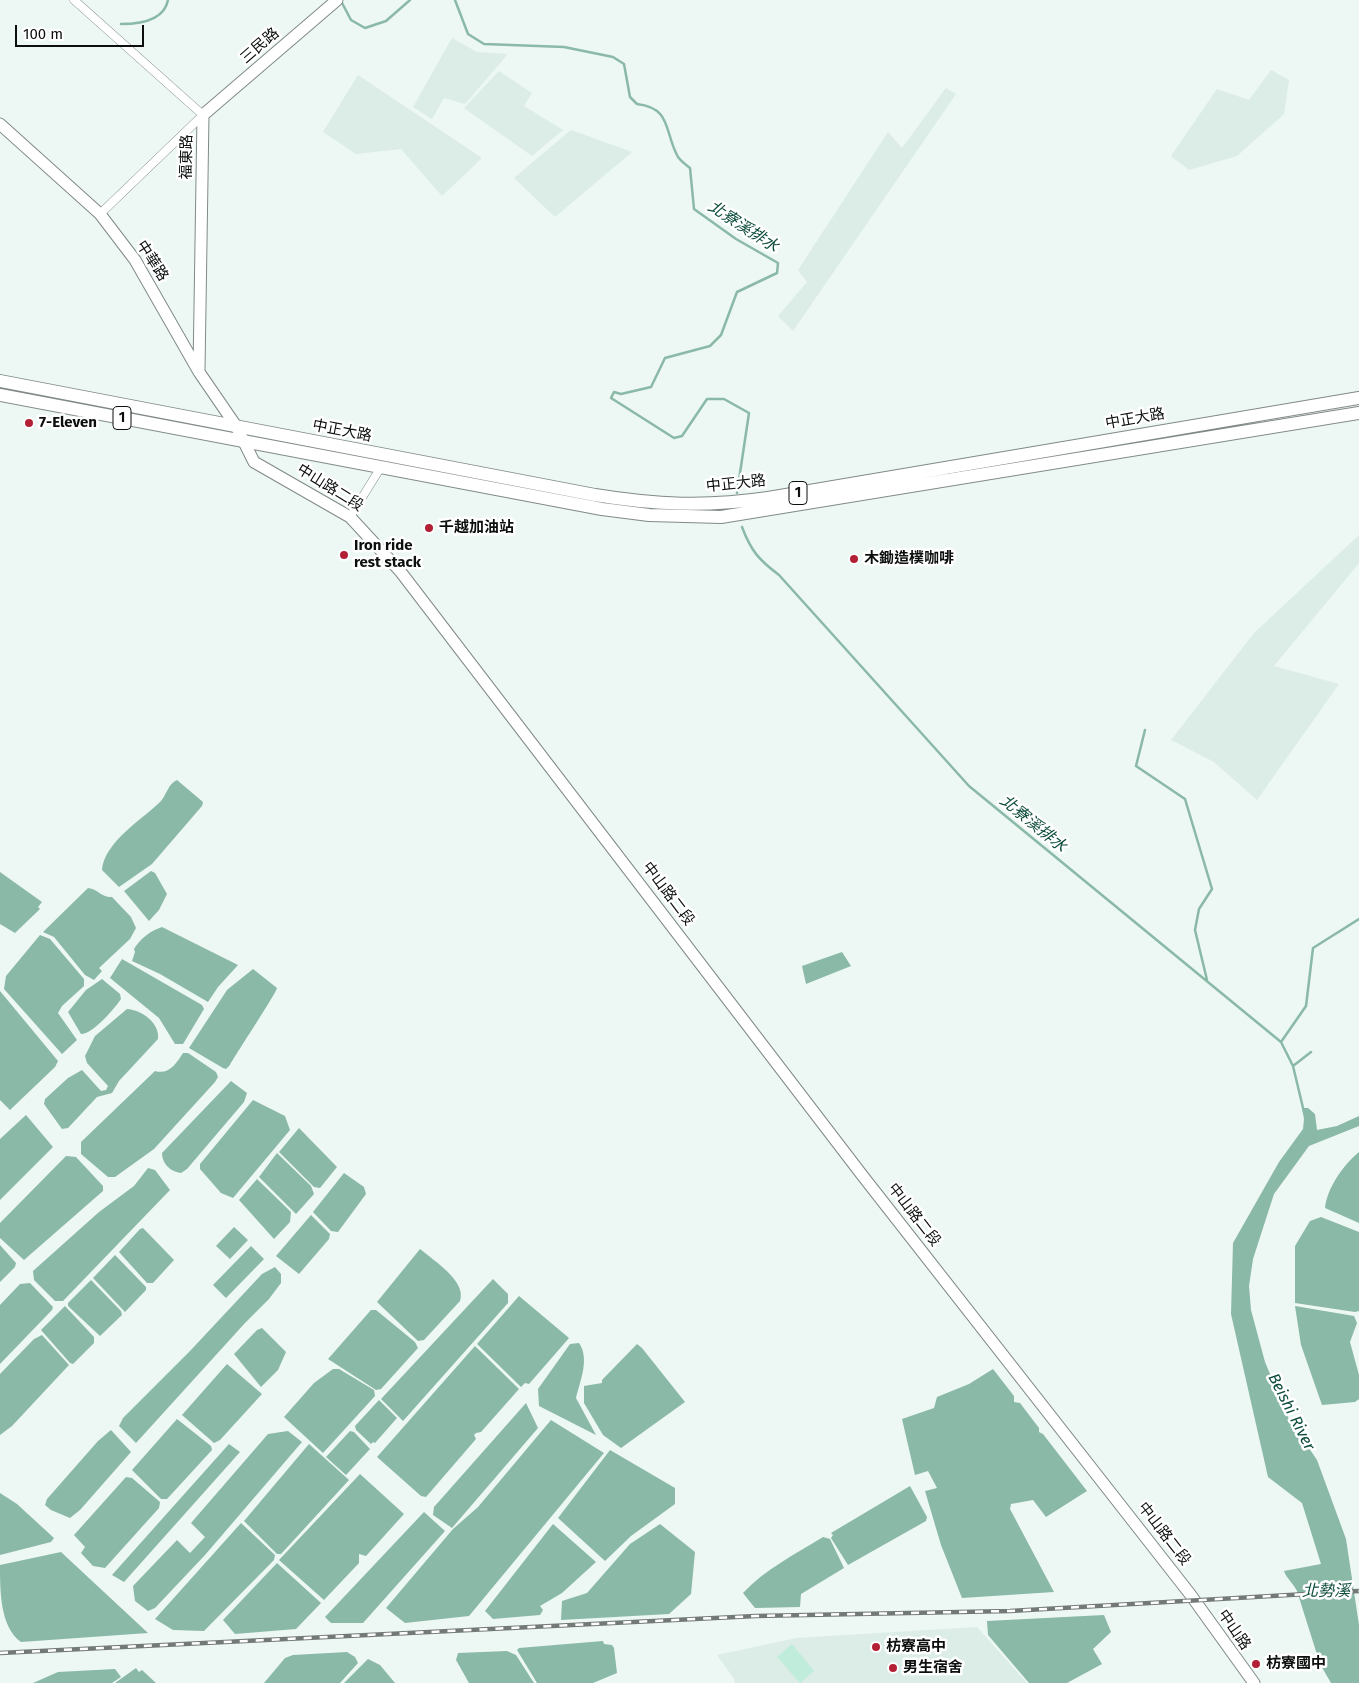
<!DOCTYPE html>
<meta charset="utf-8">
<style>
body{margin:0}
#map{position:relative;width:1359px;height:1683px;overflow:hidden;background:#edf7f3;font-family:"Fira Sans",sans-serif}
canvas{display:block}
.scale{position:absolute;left:15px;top:25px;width:129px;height:22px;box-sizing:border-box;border:2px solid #0c0f0e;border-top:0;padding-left:6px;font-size:15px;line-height:18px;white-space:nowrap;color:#0c0f0e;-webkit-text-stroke:4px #fff;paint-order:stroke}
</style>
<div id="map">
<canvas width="1359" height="1683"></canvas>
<div class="scale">100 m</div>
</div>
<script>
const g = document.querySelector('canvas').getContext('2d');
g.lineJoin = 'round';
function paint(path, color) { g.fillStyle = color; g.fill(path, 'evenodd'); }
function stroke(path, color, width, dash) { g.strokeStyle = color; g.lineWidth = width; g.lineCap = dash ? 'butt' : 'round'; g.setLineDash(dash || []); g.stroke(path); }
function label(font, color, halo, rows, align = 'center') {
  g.font = font + ' "Fira Sans","Noto Sans TC",sans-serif'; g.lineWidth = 5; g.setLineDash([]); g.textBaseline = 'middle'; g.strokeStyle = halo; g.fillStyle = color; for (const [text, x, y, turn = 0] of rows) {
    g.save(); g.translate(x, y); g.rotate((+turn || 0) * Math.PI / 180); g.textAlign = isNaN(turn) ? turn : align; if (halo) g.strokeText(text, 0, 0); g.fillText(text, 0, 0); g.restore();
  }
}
const built = new Path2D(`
 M452,38L477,52L508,54L465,104L444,98L432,119L413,107Z
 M1271,70L1289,80L1284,114L1237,156L1189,170L1171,156L1217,89L1249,100Z
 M499,71L532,93L524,106L563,130L532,156L464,108Z
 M358,75L482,158L442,196L401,149L356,154L323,132Z
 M946,88L956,94L793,331L778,316L807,282L798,270L888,132L902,148Z
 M571,130L632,152L555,217L514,178Z
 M1359,535V563L1274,666L1339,684L1257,800L1214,762L1171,740L1254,633Z
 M977,1627L1027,1683H734L735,1680L717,1655L797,1638Z`);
const green = new Path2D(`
 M792,1644L814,1671L800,1683L777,1657Z`);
const water = new Path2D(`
 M177,780L203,802L202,806L152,864L119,887L102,870C104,842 143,819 161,801C167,794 168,784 177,780Z
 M151,871L155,873L167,894L159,910L149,921L124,891Z
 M0,872L42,902L38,907L40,909L15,933L0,924Z
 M88,888C98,889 102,898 112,897L131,917L136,928L130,939L99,968L102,971L94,980L85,975L54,937L43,932Z
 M162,927L238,965L218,987L208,1002L160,974L132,961L135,952L134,949C141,938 150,931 162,927Z
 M40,935L50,939L84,979V986L62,1006L58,1013L77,1040L62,1054L4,989L6,976Z
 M842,952L851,966L806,984L802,966Z
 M122,959L202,1005L204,1009L183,1044H175L159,1018L110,978Z
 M253,969L277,988C277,992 236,1054 230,1065L226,1069L223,1068L189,1048L227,990Z
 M102,979L120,994L121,999C114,1009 93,1034 81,1034L68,1012L86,990Z
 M0,991L58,1061L55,1067L10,1110L0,1100Z
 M127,1009C142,1010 160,1023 158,1039L119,1081L112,1093L97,1097L68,1128L62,1129L44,1104L45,1099L68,1078L82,1070L101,1091L106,1090L108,1086L87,1063L85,1056L95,1036Z
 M183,1053H188L216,1072L218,1077L215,1082L154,1149L115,1177H108L81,1154V1142L155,1071C169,1075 176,1064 183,1053Z
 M231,1081L247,1093L244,1102L187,1169L181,1173C171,1172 162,1164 162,1153Z
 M253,1100L285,1116L290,1130L233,1198L221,1193L200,1169V1164Z
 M1302,1108H1308L1315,1114L1317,1130L1337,1126L1359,1116V1126L1309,1146L1274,1194L1253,1259L1249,1286L1251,1310L1265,1362L1288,1417L1317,1460L1346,1539L1359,1625V1683H1331L1320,1664L1297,1591C1294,1584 1286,1578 1284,1571L1321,1564L1302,1503L1268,1477L1231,1314L1233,1243L1279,1162L1303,1129L1304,1119Z
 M26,1115L53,1147L0,1200V1139Z
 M299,1128L337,1167L320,1188L314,1187L279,1152Z
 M1359,1152V1223L1325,1208C1327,1188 1344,1164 1359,1152Z
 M277,1153L311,1186L314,1194L296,1214L259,1177Z
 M66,1156L76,1157L103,1186V1191L24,1260L0,1238V1223Z
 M148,1168L155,1170L170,1190L63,1301H55L34,1280L33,1271L99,1212L134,1186Z
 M344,1173L364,1187L366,1194L338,1232L331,1231L313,1212Z
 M257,1179L291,1212L290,1222L274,1239L239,1200Z
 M311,1215L330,1234L329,1239L299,1274L276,1256Z
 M1321,1217L1359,1232V1311L1355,1312L1295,1303V1246L1310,1221Z
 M234,1227L248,1240L230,1259L216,1246Z
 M143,1228L174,1260L153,1283H147L119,1252L140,1229Z
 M0,1245L16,1263L15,1267L0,1282Z
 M251,1246L264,1259L226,1298L213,1285Z
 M420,1249C434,1261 467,1281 460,1301L424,1340L418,1341L377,1302Z
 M115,1255L146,1287V1290L125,1312L93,1278Z
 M275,1267L281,1274V1283L269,1299L245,1323L136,1443L119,1426L123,1418L190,1351L262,1274Z
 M493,1279L508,1294V1303L403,1421L381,1399Z
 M91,1280L121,1311L122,1315L100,1336L68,1306V1303Z
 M30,1283L53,1307L52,1310L0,1364V1305L20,1284Z
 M519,1296L569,1338L529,1384L525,1383L521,1387L477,1344Z
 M65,1306L94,1337V1343L73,1364L70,1363L41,1330Z
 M1295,1306L1354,1316L1357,1323L1350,1342L1359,1375V1399L1355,1402L1322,1405L1301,1345Z
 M371,1310H376L415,1342L418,1348L381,1389L376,1390L328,1359Z
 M262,1328L286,1352L278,1370L261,1387L234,1354L257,1330Z
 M42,1335L69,1365L12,1426L0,1435V1374L34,1339Z
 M579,1343C590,1359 580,1381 576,1398L596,1435L539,1406L538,1389L570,1344Z
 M637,1344L642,1348L685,1402L621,1448L603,1435L584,1403V1386L602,1383V1380Z
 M475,1346L519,1389L481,1432L476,1433L474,1435L476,1439L426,1497L421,1496L377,1457Z
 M227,1364L262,1394L220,1440L214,1443L182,1415Z
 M333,1369H339L374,1390L375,1396L323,1453L284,1417L314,1383Z
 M993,1369L1014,1396V1402L1020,1403L1039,1428V1432L1043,1434L1087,1491L1046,1517L1033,1500L1011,1504L1010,1509L1054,1592L962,1598L941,1545L925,1491L937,1488L928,1471L915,1475L902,1419L934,1408L937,1397L969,1384Z
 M379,1400L397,1418L375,1443L373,1442L371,1444L356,1430L355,1426Z
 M526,1403L538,1428L452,1528L433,1515L434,1507Z
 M177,1419L211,1446L212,1450L167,1499H161L132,1470Z
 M551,1420L604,1453L469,1616L405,1623L386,1608L453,1529L478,1507Z
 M111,1430L131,1452L80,1510L70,1518L51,1510L45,1505L47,1499L98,1441Z
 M288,1431L302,1442L205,1555L155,1608L148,1611L135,1601L133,1586L177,1540L190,1553L205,1537L191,1523L268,1434Z
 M350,1431L354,1432L370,1449L346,1475L326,1457Z
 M229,1444L240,1452L124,1582L112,1575Z
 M309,1444L349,1480L281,1554H277L244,1521Z
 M610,1450L675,1488V1504L631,1536L605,1561L558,1518Z
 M360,1474L404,1514L366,1556L359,1554V1563L324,1600L279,1560Z
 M126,1477L132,1478L160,1502L159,1508L105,1568L93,1566L81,1553L85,1547L74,1535Z
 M910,1486L927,1517L926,1521L848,1565L831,1538L833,1535L831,1533Z
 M0,1493L17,1504L54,1538L51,1542L0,1555Z
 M424,1512L445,1531L363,1623H331L325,1617Z
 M241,1523L275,1555L274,1560L204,1631L173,1630L155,1619Z
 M553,1524L596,1562L562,1593L540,1606L543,1610L540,1615L493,1619L485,1611Z
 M660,1524L695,1552L691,1594L669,1614L561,1620L562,1601L587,1593L630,1544Z
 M823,1537L830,1539L844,1568L801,1594L800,1607L755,1608L743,1593C765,1569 796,1554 823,1537Z
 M61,1552L148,1633L21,1642C0,1627 0,1591 0,1565Z
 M277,1563L321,1603L296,1629L235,1634L223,1620Z
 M1104,1615L1111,1632L1093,1649L1102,1664L1067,1683H1029L988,1635L987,1621Z
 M603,1641L604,1644L612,1645L614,1648L617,1673L593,1683H537L517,1650L519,1648Z
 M507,1651L516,1655L534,1683H469L456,1660L458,1653Z
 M347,1652L355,1657L358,1663L340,1683H264L285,1658L293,1655Z
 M368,1659L380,1665L395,1683H344Z
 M136,1668L139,1672L142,1670L156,1683H115Z
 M115,1669L121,1677L112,1683H33L58,1672Z`);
const stream = new Path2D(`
 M455,0L468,34L484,44L564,47L613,57L624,64L630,97L637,104C672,108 664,132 678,157C681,161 686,165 690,168L694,209L736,239L778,263L777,273L737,292L721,335L710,346L665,358L651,387L621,394L614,392L611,398L674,438L682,436L707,399H724L749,413L737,493
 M341,1L351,20L365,28L386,21L410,0
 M121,24C140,24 164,21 168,0
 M742,527C751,551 759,560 779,575L969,786L1281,1042L1293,1066L1304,1112
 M1145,730L1136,766L1185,799L1212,889L1199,909L1195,930L1207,980
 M1281,1042L1306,1006L1313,948L1359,919
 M1293,1066L1311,1052`);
const street = new Path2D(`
 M74,0L203,115L100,214
 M350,517L381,467`);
const secondary = new Path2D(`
 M0,124L100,214L135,260L199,372L236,426L254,462L350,517L400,571L862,1175L1190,1594L1254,1683
 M199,370L203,115L337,0`);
const primary = new Path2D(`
 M0,381L595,495C656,505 707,507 768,498L1359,398
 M0,395L602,509L649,515L721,517L1359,413`);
const rail = new Path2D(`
 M0,1653L756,1616L1010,1611L1359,1591`);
const markers = [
 [29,423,5,"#b32036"],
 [429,528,5,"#b32036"],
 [344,555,5,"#b32036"],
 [854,559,5,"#b32036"],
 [876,1647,5,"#b32036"],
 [1256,1664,5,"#b32036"],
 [893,1668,5,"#b32036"]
];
const shields = [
 [122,418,18],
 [798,493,18]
];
const shieldNames = [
 ["1",122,418],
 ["1",798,493]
];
const streetNames = [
 ["三民路",260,46,-41],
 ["福東路",187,157,-89],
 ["中華路",152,261,57],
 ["中正大路",1135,419,-10],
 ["中正大路",342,431,11],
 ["中正大路",736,484,-6],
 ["中山路二段",330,488,32],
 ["中山路二段",668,894,53],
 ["中山路二段",914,1215,52],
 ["中山路二段",1164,1534,52],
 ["中山路",1234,1630,55]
];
const poiNames = [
 ["7-Eleven",39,423],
 ["千越加油站",439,528],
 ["Iron ride",354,546],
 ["rest stack",354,563],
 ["木鋤造樸咖啡",864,559],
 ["枋寮高中",886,1647],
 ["枋寮國中",1266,1664],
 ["男生宿舍",903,1668]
];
const waterNames = [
 ["北寮溪排水",743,227,33],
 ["北寮溪排水",1033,824,39],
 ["Beishi River",1291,1412,63],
 ["北勢溪",1326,1592]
];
paint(built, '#dbede6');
paint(green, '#c0ecdb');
paint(water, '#8ab9a7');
stroke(stream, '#8ab9a7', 2.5);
stroke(street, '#818a87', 9);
stroke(secondary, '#818a87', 13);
stroke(primary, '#818a87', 14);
stroke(street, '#fff', 8);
stroke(secondary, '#fff', 11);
stroke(primary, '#fff', 12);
stroke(rail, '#737977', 4.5);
stroke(rail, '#fff', 2.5, [8]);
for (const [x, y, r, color] of markers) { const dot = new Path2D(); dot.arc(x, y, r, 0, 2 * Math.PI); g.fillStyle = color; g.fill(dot); stroke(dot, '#fff', 2); }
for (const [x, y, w] of shields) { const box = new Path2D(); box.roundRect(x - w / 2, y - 11.5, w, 23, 4); g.fillStyle = '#fff'; g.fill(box); stroke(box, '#0c0f0e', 1); }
label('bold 14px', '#0c0f0e', null, shieldNames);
label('15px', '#0c0f0e', '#fff', streetNames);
label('bold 15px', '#0c0f0e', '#fff', poiNames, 'left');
label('italic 16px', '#0c4c3b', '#fff', waterNames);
</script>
